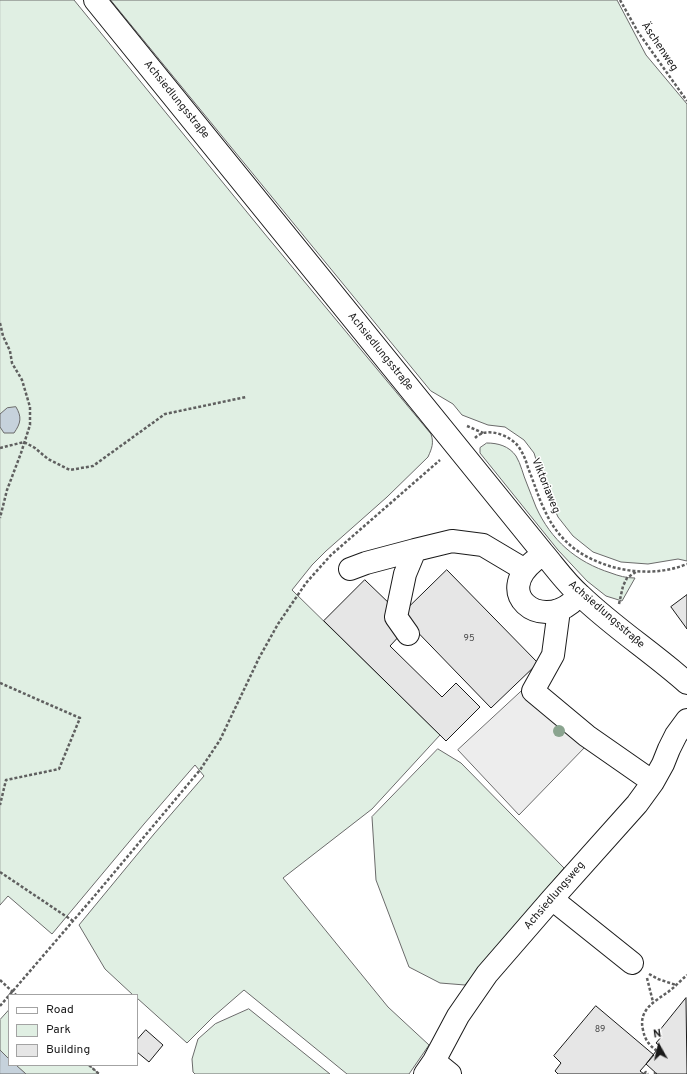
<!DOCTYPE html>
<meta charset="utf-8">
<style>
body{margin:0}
#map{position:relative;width:687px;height:1074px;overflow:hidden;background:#fff;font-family:Overpass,sans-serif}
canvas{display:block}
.legend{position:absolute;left:8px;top:994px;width:130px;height:72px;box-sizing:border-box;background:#fff;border:1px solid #a3a3a3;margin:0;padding:5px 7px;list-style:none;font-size:12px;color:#1a1a1a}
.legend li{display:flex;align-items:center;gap:8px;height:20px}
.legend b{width:20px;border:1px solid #a3a3a3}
.north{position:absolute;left:639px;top:1026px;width:40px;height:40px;-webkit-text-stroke:3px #fff;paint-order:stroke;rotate:352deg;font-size:11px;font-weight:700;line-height:16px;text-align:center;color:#1a1a1a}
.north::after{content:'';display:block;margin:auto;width:14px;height:18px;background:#1a1a1a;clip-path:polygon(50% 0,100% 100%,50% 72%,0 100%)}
</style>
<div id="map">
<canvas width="687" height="1074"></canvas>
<ul class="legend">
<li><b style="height:5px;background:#fff"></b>Road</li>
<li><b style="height:11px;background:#e0efe3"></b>Park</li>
<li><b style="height:11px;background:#e6e6e6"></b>Building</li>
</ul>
<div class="north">N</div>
</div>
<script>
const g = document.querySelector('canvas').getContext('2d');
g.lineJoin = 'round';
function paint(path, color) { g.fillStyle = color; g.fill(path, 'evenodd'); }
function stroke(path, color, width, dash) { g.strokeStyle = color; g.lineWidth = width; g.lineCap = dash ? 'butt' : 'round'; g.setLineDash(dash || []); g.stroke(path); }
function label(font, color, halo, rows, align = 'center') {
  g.font = font + ' Overpass,sans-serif'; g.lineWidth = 3; g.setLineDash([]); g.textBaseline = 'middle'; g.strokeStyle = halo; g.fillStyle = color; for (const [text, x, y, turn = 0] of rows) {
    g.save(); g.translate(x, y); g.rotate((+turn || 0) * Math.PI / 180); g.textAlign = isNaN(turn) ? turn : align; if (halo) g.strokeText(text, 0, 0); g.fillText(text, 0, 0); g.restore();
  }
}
const green = new Path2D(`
 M0,0H74L264,233L431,434C434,443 432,448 428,457L387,497L326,551L312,565L292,590L440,735L372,809L283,878L388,1007L429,1045L409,1074H347L244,990L214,1016L187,1043L137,998V995H133L105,969L79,925L154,834L204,776L195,765L144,824L52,934L8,896L0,905Z
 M111,0H617L646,55L687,104V561L678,559L648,564L621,562L593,552L573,536L558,517L545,488L534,453L524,440L505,427L488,425L462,415L453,404L431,391Z
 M487,443C498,443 509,446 516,456C521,464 523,475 527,484C530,492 533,499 536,507C551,540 576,562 611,573C619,576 626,578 635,578L622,601L606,596L587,581L558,550L480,453V448Z
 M438,749L461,763L564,868L465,985L440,983L409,967L376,880L372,817Z
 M249,1009L330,1074H195L193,1072L192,1059L198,1039L215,1024Z
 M9,1010V1059L0,1050V1020Z
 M16,1065H89L99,1074H26Z`);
const parking = new Path2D(`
 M525,688L587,745L519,815L458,750Z`);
const water = new Path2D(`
 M16,407C22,417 21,423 14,433H4L0,427V414L7,408Z
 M0,1050L9,1059V1065H16L26,1074H0Z`);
const building = new Path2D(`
 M447,570L538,663L491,708L401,615Z
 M365,580L393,607L385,616L402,633L390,646L442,697L456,683L480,707L446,741L324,621Z
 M687,595V629L671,607Z
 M686,998L687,1074H657L646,1064L660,1046L656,1043L662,1036L658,1033Z
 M596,1006L654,1055L640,1071L644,1074H558L555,1071L561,1063L554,1056Z
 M146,1030L163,1045L149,1062L137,1052V1040Z`);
const path = new Path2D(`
 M620,0L638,32L687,101
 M0,323L3,336L10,351L12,363L22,380L30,407V425L21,453L7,490L0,518
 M467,426L483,433
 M475,438C477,436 480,434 483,433C495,430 511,437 518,446C523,453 526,460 528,468C534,482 538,497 545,511C552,527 564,542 579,552C610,572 653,578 687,564
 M0,448L24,442L35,448L48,459L70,470L93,466L165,414L246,397
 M619,604L623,586L627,578L637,571
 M0,683L80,718L59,769L6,780L0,805
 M0,872L73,921
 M649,974L658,979L676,985
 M647,978L653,1002
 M0,980L16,995
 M0,1006L97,893L200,770L220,740L259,658L278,624L306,583L331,555L440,460
 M657,1051C649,1045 645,1040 643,1030C638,1010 654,1002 668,992C675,987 681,980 687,975
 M89,1065L99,1074
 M655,1072V1074
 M644,1074L646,1072L648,1074`);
const minor = new Path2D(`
 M95,0L543,553C555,567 566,583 580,595C613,627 652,652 687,683
 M534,561C494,594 539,629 571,603
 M350,569L366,563L415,550
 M559,610L553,655L533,691L587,736L653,782
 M408,634L396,617L405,574L415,550L452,541L483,545L525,570
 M552,899L632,963
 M434,1061L450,1074
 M425,1074L434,1061L458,1016L487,974L552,899L637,804L653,782L663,764L669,749L676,735L687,720`);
const trees = [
 [559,731]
];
const numberNames = [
 ["95",469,639],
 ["89",600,1030]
];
const streetNames = [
 ["Äschenweg",659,47,56],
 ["Achsiedlungsstraße",176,100,51],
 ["Achsiedlungsstraße",380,352,51],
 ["Viktoriaweg",545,486,68],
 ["Achsiedlungsstraße",606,615,41],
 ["Achsiedlungsweg",555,896,-49]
];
paint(green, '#e0efe3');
stroke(green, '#6a6a6a', 1);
paint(parking, '#ededed');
stroke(parking, '#6a6a6a', 1);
paint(water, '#c6d2dc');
stroke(water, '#6a6a6a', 1);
paint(building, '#e6e6e6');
stroke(building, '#1a1a1a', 1);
stroke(minor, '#1a1a1a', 24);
stroke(path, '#5f5f5f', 2.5, [3, 2]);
stroke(minor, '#fff', 22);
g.fillStyle = '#8aa48f';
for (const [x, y] of trees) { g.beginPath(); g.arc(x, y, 6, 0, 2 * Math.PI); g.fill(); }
label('9px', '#4d4d4d', null, numberNames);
label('11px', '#1a1a1a', '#fff', streetNames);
</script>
